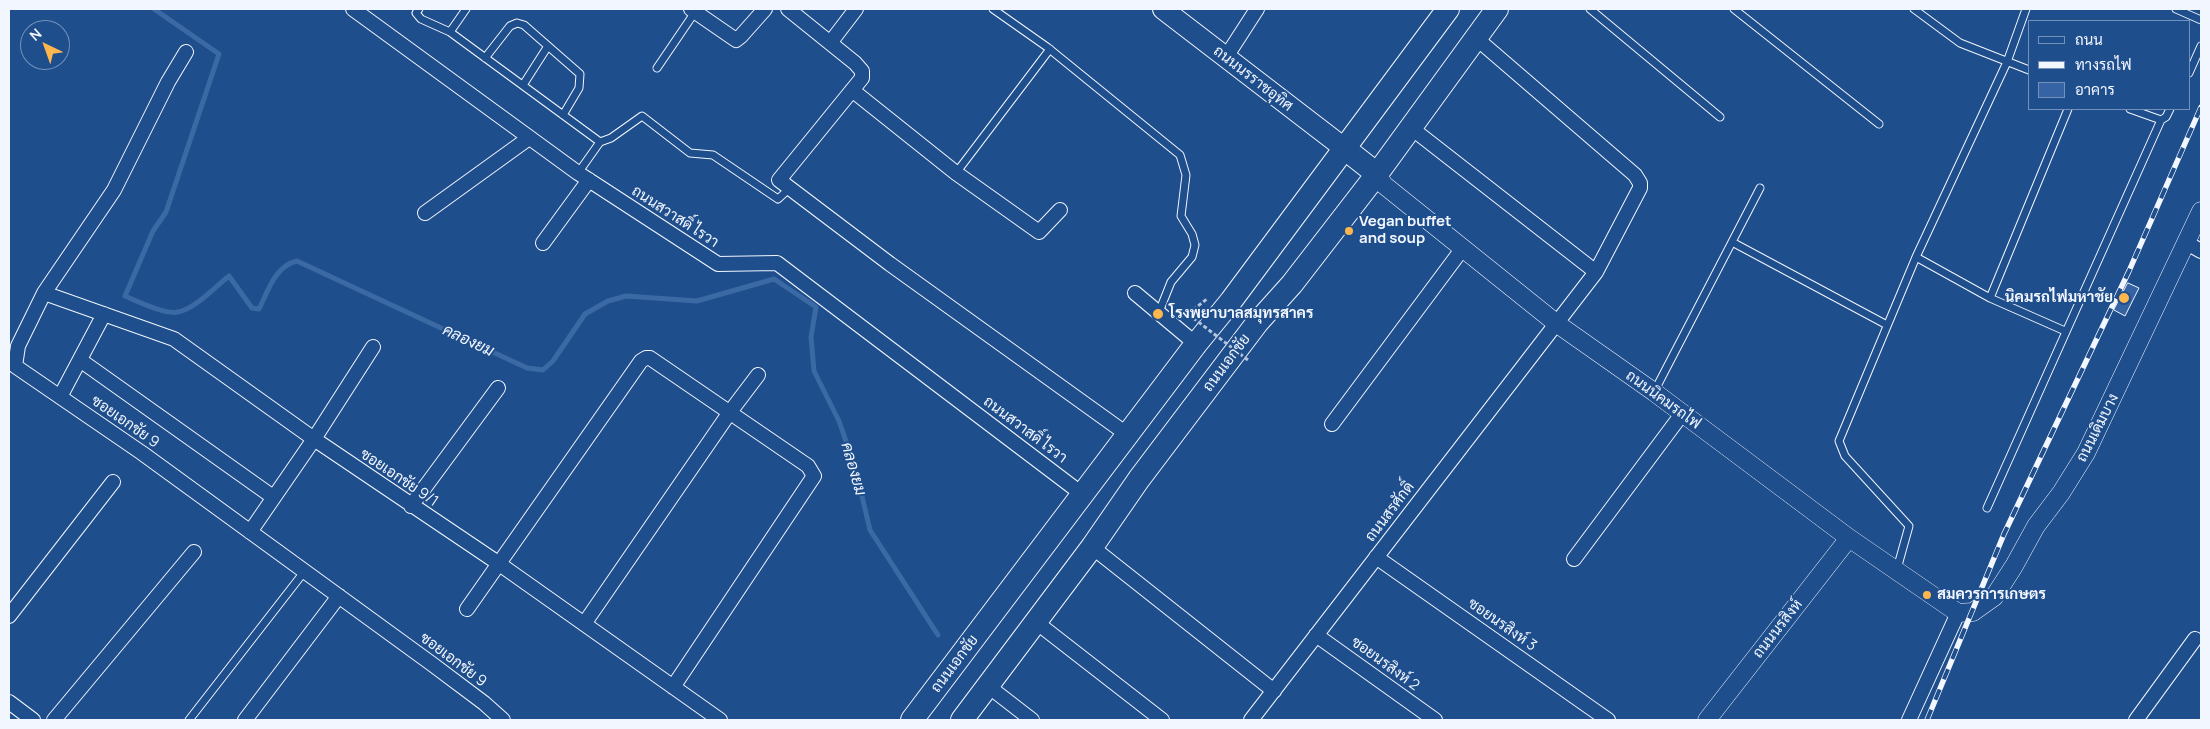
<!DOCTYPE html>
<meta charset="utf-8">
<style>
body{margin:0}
#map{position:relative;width:2210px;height:729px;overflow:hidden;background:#1f4e8c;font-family:Manrope,Sarabun,sans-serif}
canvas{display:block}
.frame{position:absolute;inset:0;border:10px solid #f2f6ff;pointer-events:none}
.legend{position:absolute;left:2028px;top:20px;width:162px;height:90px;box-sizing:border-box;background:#1f4e8c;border:1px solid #7391ba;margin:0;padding:6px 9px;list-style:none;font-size:15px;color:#f2f6ff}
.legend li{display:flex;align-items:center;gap:10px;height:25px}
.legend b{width:25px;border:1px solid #7391ba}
.north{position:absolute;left:20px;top:20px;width:50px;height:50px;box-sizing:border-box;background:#1f4e8c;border:1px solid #7391ba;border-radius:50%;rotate:318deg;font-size:14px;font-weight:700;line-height:20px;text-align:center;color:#f2f6ff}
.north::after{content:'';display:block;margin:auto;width:18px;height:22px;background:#ffb74d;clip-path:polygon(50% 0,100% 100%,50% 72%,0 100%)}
</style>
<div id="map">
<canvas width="2210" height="729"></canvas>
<div class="frame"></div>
<ul class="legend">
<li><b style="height:6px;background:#1f4e8c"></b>ถนน</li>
<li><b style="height:6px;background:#f2f6ff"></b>ทางรถไฟ</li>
<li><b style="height:14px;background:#3563a3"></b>อาคาร</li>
</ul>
<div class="north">N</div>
</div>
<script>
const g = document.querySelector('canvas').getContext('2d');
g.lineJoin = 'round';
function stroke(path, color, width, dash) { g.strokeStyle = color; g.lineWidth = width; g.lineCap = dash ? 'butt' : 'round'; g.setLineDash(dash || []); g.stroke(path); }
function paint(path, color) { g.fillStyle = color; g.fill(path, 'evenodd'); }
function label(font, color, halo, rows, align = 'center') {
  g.font = font + ' Manrope,Sarabun,sans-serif'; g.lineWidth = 4; g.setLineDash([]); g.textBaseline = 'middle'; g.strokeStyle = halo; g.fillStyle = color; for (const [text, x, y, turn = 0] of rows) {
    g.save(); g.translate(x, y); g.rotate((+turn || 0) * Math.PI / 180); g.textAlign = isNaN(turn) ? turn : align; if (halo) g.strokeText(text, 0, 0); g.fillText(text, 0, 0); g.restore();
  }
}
const stream = new Path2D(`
 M154,9L219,54L166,212L153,231L125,296C137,301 165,315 178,312C195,309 215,287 229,276L252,308L259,309C268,291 275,266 297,261L527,368L543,370L553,361L585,314L608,301L626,296L697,301L774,279L816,307L811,337L814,371L839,421L855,467L870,530L938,635`);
const building = new Path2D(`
 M2128,283L2139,288L2125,316L2114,310Z`);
const path = new Path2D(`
 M1188,314L1208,298`);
const service = new Path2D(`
 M419,9L416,13L421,19L450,32
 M466,9L450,32L600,142L578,173
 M993,9L1047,47L1180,155L1186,175L1181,216L1192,234L1195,245L1192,257L1171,282L1159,312
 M1590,9L1720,117
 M1734,9L1879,124
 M1914,9L1960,43L2029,70
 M2176,9L2201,20
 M485,58L510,26L517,23L524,25L580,74L579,88L563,115
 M657,68L695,12
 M2189,73L2201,46
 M523,85L548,46
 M2130,109L2161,120L2166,117L2170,109
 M600,142L611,138L642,116L690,153L713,155L778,199L790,188
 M956,173L1050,49
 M1732,242L1887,325
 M1916,257L1990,298L2065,331
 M1990,298L2068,109
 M1654,392L1760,188
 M1987,508L2161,120
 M1897,569L1909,526L1845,456L1839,441L1916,257L2007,62L2026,9
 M189,720L304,572`);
const minor = new Path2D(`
 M353,9L578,173L718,264L777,263L1082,494
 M691,9L736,40L741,36L765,9
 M788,9L855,63L862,71V78L779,180L890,264L1128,435
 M830,43L856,9
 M186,52L168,82L114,190L44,293L18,346L15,366L142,453L432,664L484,703L503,720
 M1226,57L1257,9
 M852,90L956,173L1039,232L1060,210
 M1410,127L1596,272
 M425,213L529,138
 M543,243L589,180
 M2187,243L2201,251
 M44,293L174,339L314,439L498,563L720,720
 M1135,293L1196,344
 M80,360L273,497
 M60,397L104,314
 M1332,424L1463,248
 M411,506L498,388
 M250,532L314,439L373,347
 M1092,547L1274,691
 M1376,557L1608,720
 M1574,559L1682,414
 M467,609L641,361L646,358H650L808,466L814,476L673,687
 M9,616L113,482
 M1036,622L1162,720
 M584,624L730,412L758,375
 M1316,635L1435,720
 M988,686L1032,720
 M9,702L33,720
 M54,720L194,552
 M245,720L339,596
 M1251,720L1596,272L1640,188V183L1635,175L1476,38
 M1909,720L1958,613
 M2136,720L2195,639`);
const tertiary = new Path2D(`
 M1377,174L1384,185L1556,323L1654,392L1849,538L1958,613L1973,612L1994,597L2014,566L2036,526L2061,493L2086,453L2201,211
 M1707,720L1849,538`);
const secondary = new Path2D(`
 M1163,9L1344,148`);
const primary = new Path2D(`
 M1344,148L1377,174
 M912,720L1196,344L1231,301L1448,9
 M962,720L1092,547L1139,479L1257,323L1292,284L1377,174L1497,9`);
const rail = new Path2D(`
 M1927,720L2004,534L2129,271L2201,107`);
const pathBridge = new Path2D(`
 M1188,314L1248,360`);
const markers = [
 [1349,231,5,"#ffb74d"],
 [2124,298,6,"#ffb74d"],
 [1158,314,6,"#ffb74d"],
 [1927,595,5,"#ffb74d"]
];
const streetNames = [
 ["ถนนนรราชอุทิศ",1253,79,38],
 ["ถนนสวาสดิ์ ไรวา",675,217,33],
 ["ถนนเอกชัย",1227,363,-53],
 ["ถนนนิคมรถไฟ",1663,400,36],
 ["ซอยเอกชัย 9",125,422,35],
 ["ถนนเดิมบาง",2098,428,-63],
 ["ถนนสวาสดิ์ ไรวา",1025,430,37],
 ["ซอยเอกชัย 9/1",399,478,34],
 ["ถนนสรศักดิ์",1390,512,-53],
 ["ซอยนรสิงห์ 3",1502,625,35],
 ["ถนนนรสิงห์",1778,629,-52],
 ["ซอยเอกชัย 9",453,660,37],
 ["ถนนเอกชัย",955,664,-53],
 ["ซอยนรสิงห์ 2",1385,664,36]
];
const poiNames = [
 ["Vegan buffet",1359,222],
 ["and soup",1359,239],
 ["นิคมรถไฟมหาชัย",2113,298,"right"],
 ["โรงพยาบาลสมุทรสาคร",1169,314],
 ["สมควรการเกษตร",1937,595]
];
const waterNames = [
 ["คลองยม",468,341,25],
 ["คลองยม",853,469,74]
];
stroke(stream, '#3b69a3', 5);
paint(building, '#3563a3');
stroke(building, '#f2f6ff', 1);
stroke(service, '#f2f6ff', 9);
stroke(minor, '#f2f6ff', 16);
stroke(tertiary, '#f2f6ff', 19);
stroke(secondary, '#f2f6ff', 22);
stroke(primary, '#f2f6ff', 24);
stroke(path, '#b3c4dc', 3, [4, 2.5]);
stroke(service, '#1f4e8c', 7);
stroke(minor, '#1f4e8c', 14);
stroke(tertiary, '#1f4e8c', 18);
stroke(secondary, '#1f4e8c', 20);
stroke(primary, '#1f4e8c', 22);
stroke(rail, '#f2f6ff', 5.5);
stroke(rail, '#1f4e8c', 4, [11]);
stroke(pathBridge, '#b3c4dc', 3, [4, 2.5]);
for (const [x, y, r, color] of markers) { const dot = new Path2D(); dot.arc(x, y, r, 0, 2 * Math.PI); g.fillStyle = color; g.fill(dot); stroke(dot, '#1f4e8c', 2); }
label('15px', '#f2f6ff', '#1f4e8c', streetNames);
label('bold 15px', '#f2f6ff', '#1f4e8c', poiNames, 'left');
label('italic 16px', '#f2f6ff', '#1f4e8c', waterNames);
</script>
